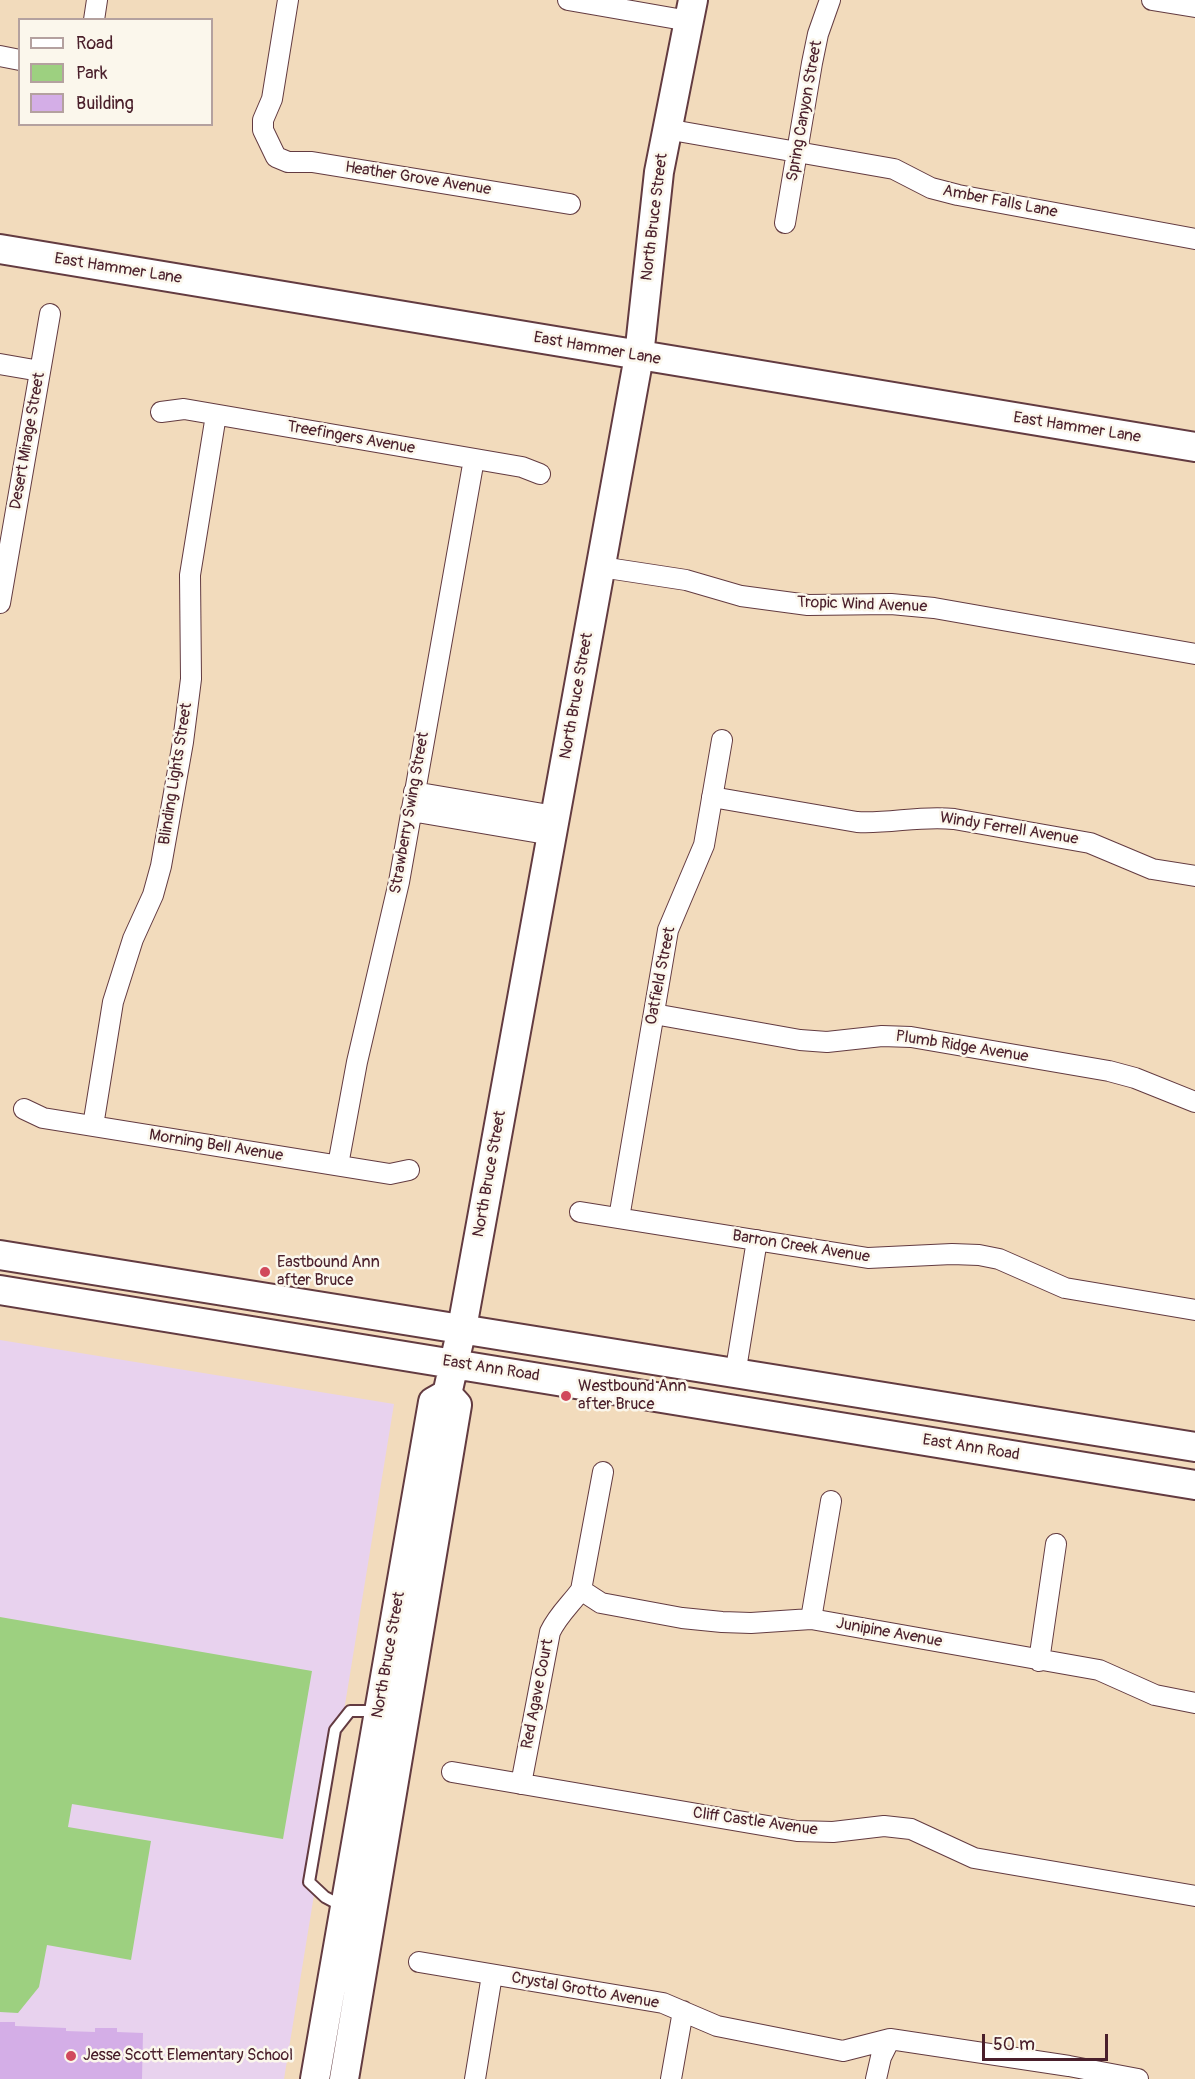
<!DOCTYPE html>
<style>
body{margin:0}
#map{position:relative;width:1195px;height:2079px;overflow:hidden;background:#f2dbbc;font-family:Pangolin,sans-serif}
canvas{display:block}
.legend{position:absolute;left:18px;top:18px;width:195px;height:108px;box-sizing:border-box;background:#fbf7ec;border:2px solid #b4a19f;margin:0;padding:8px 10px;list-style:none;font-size:18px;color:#4a1f2b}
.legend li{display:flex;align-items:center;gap:12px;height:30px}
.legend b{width:30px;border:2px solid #b4a19f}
.scale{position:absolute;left:982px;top:2034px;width:126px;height:27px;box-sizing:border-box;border:3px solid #4a1f2b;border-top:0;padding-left:8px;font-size:18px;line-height:21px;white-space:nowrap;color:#4a1f2b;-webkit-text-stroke:4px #fbf7ec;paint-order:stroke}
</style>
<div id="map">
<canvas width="1195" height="2079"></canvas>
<ul class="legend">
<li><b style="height:8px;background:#fff"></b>Road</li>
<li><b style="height:16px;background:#9dd080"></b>Park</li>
<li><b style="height:16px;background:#d4aee7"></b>Building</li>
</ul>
<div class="scale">50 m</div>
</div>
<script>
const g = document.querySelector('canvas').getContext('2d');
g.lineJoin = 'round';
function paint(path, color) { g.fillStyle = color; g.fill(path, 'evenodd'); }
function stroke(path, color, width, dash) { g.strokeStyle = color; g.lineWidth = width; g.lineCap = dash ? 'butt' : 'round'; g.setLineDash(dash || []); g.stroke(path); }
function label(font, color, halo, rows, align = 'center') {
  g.font = font + ' Pangolin,sans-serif'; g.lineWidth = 5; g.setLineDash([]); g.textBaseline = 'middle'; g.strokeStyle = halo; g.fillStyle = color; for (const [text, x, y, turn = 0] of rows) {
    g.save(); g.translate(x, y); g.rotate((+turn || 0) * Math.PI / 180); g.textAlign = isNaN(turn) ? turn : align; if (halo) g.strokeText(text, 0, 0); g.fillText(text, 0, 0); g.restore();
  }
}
const built = new Path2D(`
 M0,1340L394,1404L284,2079H0Z`);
const green = new Path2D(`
 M0,1617L312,1671L283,1839L72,1804L68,1827L151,1841L131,1960L47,1945L39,1987L18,2013L0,2012Z`);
const building = new Path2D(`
 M0,2022H15V2026L66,2028V2031L95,2032V2028H117V2032L143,2033L142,2079H0Z`);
const lane = new Path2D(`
 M342,1906L325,1897L309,1882L335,1730L350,1711H378`);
const street = new Path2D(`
 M288,0L272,99L263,120V130L276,157L288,162H312L570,204
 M568,0L689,21
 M1152,0L1195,7
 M94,20L97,0
 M0,56L20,60
 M666,129L894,169L931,188L958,195L1195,239
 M785,223L812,63L818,34L830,0
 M0,364L40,371
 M161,412L184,409L522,467L540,474
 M601,567L686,580L741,596L808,605L891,604L934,608L1195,654
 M0,603L50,314
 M414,792L555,816
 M712,797L857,822C890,824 921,815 954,819L1090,843L1152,869L1195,876
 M411,811L552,835
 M654,1014L800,1040L827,1042L882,1036L911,1037L1109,1071L1135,1078L1195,1102
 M24,1109L43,1118L390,1174L409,1170
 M93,1126L113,1002L133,939L153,895L161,866L183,742L191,679L190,575L216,415
 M338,1165L357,1062L399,882L474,459
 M580,1212L868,1258L952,1254L979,1255L999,1259L1065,1288L1195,1310
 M619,1218L668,930L704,845L722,740
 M735,1375L757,1240
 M581,1590L601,1603L682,1618L722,1622L751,1623L811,1619L1099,1670L1155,1695L1195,1703
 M811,1619L831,1501
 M1039,1661L1056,1544
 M452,1772L797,1831L833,1832L884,1826L911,1829L974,1858L1195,1896
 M521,1784L550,1632C558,1615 570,1605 581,1590L603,1472
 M419,1962L663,2003L717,2026L843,2051L890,2039L1069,2066L1138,2079
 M475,2079L492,1975
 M671,2079L683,2011
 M876,2079L881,2057L890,2039`);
const secondary = new Path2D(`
 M0,249L1195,447
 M0,1255C398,1318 796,1384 1195,1447
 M0,1290L1195,1485
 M448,1390L462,1328L639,356L659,172L693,0
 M315,2079L433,1402L447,1394L457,1405L344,2079`);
const markers = [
 [265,1272,6,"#d1495b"],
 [566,1396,6,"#d1495b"],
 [71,2056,6,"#d1495b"]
];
const streetNames = [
 ["Spring Canyon Street",805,111,-80],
 ["Heather Grove Avenue",418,179,9],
 ["Amber Falls Lane",1000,202,11],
 ["North Bruce Street",655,217,-83],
 ["East Hammer Lane",118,269,9],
 ["East Hammer Lane",597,349,10],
 ["East Hammer Lane",1077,428,9],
 ["Treefingers Avenue",351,438,10],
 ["Desert Mirage Street",28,441,-80],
 ["Tropic Wind Avenue",862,605,2],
 ["North Bruce Street",577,696,-80],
 ["Blinding Lights Street",176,774,-81],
 ["Strawberry Swing Street",410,813,-80],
 ["Windy Ferrell Avenue",1009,829,9],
 ["Oatfield Street",661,976,-79],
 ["Plumb Ridge Avenue",962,1047,9],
 ["Morning Bell Avenue",216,1146,9],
 ["North Bruce Street",490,1174,-80],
 ["Barron Creek Avenue",801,1247,9],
 ["East Ann Road",491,1369,9],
 ["East Ann Road",971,1448,9],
 ["Junipine Avenue",889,1633,10],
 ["North Bruce Street",389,1655,-80],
 ["Red Agave Court",538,1694,-79],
 ["Cliff Castle Avenue",755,1822,8],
 ["Crystal Grotto Avenue",585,1991,10]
];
const poiNames = [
 ["Eastbound Ann",277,1263],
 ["after Bruce",277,1281],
 ["Westbound Ann",578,1387],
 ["after Bruce",578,1405],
 ["Jesse Scott Elementary School",83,2056]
];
paint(built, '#e8d2ee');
paint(green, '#9dd080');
paint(building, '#d4aee7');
stroke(lane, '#633b41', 14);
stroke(street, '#633b41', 22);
stroke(secondary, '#633b41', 32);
stroke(lane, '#fff', 10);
stroke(street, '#fff', 20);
stroke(secondary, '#fff', 28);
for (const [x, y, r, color] of markers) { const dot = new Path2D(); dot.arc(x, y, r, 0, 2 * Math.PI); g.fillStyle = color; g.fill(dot); stroke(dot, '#fbf7ec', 2); }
label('16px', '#4a1f2b', '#fbf7ec', streetNames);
label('16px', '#4a1f2b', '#fbf7ec', poiNames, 'left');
</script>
